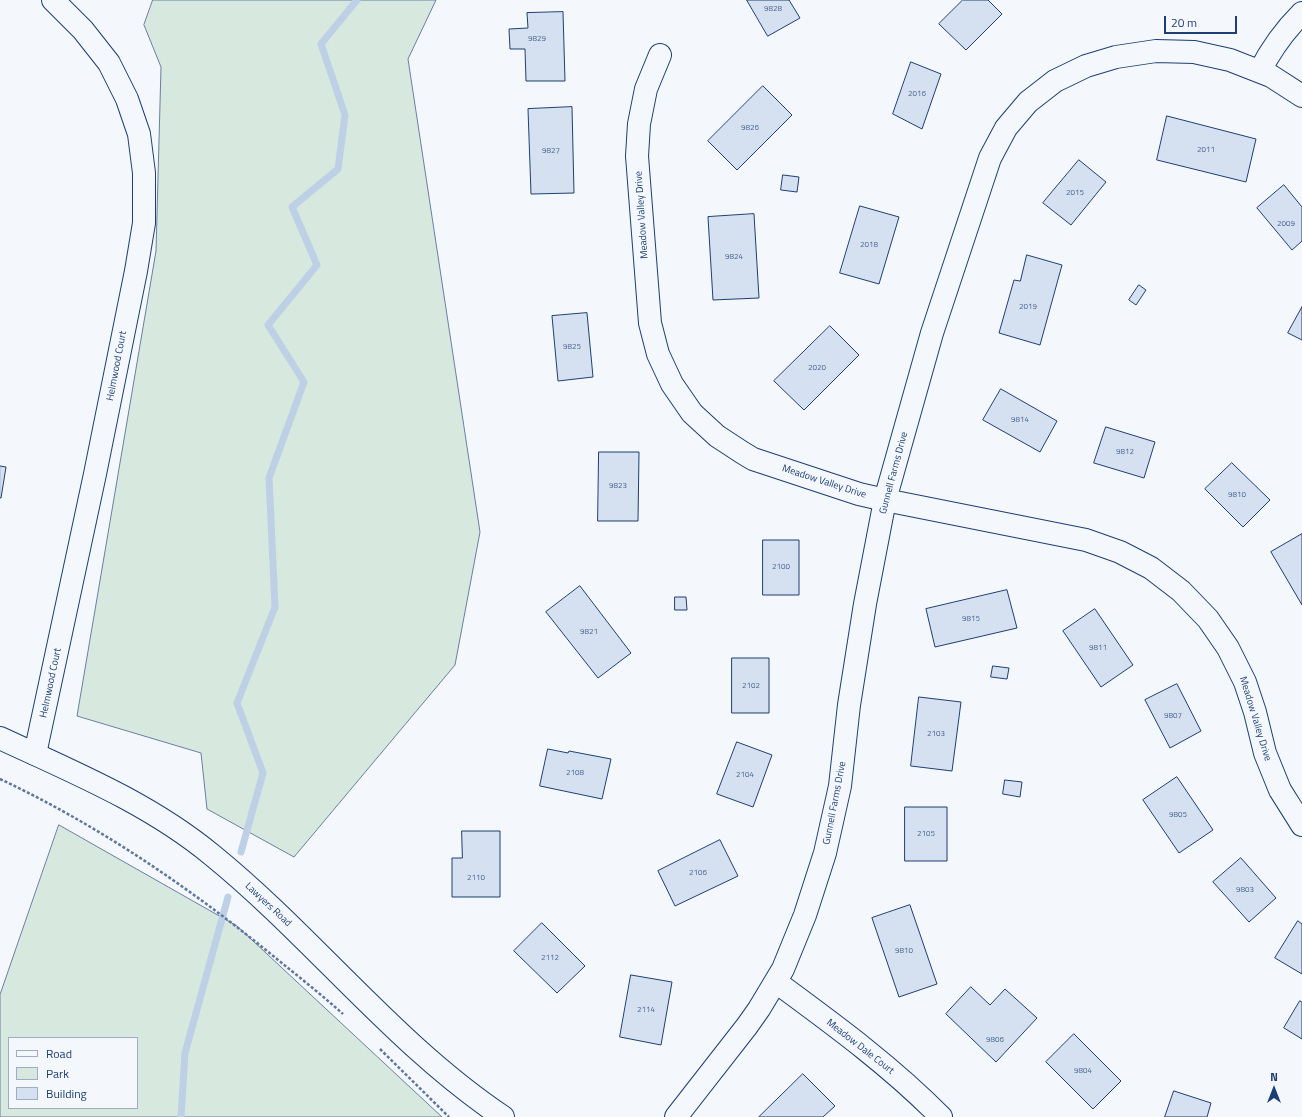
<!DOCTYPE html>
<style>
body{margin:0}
#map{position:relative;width:1302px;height:1117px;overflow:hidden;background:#f4f7fb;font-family:"Titillium Web",sans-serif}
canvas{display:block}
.legend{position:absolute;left:8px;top:1037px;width:130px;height:72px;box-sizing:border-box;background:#f4f7fb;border:1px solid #9eadc5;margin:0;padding:5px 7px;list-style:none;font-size:12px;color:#1d3f73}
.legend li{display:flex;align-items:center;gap:8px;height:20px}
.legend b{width:20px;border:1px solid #9eadc5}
.north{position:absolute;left:1254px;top:1069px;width:40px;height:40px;-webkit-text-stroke:3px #f4f7fb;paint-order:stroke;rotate:0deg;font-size:11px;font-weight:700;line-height:16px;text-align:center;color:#1d3f73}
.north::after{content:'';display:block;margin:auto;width:14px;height:18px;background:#1d3f73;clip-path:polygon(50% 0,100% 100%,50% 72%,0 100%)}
.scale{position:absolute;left:1164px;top:16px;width:73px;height:18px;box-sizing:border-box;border:2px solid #1d3f73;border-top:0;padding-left:5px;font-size:12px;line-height:14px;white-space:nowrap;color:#1d3f73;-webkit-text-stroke:3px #f4f7fb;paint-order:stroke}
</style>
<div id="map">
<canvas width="1302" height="1117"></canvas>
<ul class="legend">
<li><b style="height:5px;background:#f4f7fb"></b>Road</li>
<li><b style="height:11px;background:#d7e8df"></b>Park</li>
<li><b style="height:11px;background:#d5e0f0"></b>Building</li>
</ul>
<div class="north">N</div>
<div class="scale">20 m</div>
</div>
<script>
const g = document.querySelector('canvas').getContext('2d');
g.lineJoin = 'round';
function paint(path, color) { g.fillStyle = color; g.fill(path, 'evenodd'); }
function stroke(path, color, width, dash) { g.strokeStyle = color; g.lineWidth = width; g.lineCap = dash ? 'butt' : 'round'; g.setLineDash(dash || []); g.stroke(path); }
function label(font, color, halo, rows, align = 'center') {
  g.font = font + ' "Titillium Web",sans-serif'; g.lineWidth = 3; g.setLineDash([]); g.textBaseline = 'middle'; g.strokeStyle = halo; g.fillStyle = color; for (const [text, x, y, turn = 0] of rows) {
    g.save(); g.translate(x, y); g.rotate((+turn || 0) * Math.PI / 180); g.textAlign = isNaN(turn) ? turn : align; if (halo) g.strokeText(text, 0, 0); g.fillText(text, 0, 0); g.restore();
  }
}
const green = new Path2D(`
 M153,0H436L408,59L480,532L455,665L294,857L207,809L201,753L77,716L156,251L161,67L144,25Z
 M59,825L237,926L442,1117H0V995ZM9,1038H137V1108H9Z`);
const stream = new Path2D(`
 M241,852L263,773L237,703L275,607L269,478L304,382L268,325L317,265L292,207L338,169L345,115L321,44L357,0
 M181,1117L185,1053L228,897`);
const building = new Path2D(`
 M747,0H789L800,18L768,36Z
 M963,0H988L1002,14L966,50L939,24Z
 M563,12L565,81H526L525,49H510L509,29L528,28L527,13Z
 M911,62L941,74L922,129L893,114Z
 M763,86L792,115L737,170L708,141Z
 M572,107L574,193L531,194L528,109Z
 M1167,116L1256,139L1246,182L1157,160Z
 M1079,160L1106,182L1071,225L1043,203Z
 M783,175L799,177L797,192L781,190Z
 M1284,185L1302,207V241L1292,250L1257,208Z
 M860,206L899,217L879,284L840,273Z
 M754,214L759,298L713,300L708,217Z
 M1027,255L1062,265L1040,345L999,333L1014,280L1020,281Z
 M1139,285L1146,290L1136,305L1129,300Z
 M1302,307V340L1288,333Z
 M587,313L593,377L558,381L552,316Z
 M830,326L859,355L804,410L774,381Z
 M1001,389L1057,421L1040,452L983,420Z
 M1106,427L1155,442L1144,478L1094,463Z
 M599,452H639L638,521H598Z
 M1232,463L1270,500L1243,527L1205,489Z
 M0,466L6,467L1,498H0Z
 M1302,534V605L1271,552Z
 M763,540H799V595H763Z
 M580,586L631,653L598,678L546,612Z
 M1007,590L1017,628L935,647L926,609Z
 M675,597H686L687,610H675Z
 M1095,609L1133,665L1101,687L1063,631Z
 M732,658H769V713H732Z
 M993,666L1009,668L1007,679L991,677Z
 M1177,684L1201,731L1170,748L1145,700Z
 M919,697L961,702L952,771L911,766Z
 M737,742L772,755L753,807L717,794Z
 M548,749L568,753L569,751L611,759L602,799L540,786Z
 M1177,777L1213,830L1179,853L1143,800Z
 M1005,780L1022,782L1020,797L1003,794Z
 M905,807H947V861H905Z
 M462,831H500V897H452V858H462Z
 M720,840L738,876L675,906L658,871Z
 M1241,858L1276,898L1249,922L1213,882Z
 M910,905L937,984L899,997L872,918Z
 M1298,921L1302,924V974L1275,958Z
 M542,923L585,966L557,993L514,951Z
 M631,975L672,982L661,1045L620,1037Z
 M971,987L990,1005L1005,989L1037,1018L996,1062L946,1014Z
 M1300,1001L1302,1002V1039L1284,1028Z
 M1074,1034L1121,1081L1093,1109L1046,1062Z
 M803,1074L835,1106L823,1117H759Z
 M1174,1091L1211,1103L1207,1117H1165Z`);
const path = new Path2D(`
 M0,779C102,827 196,892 283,964C303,980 324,997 343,1014
 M380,1049L449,1117`);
const minor = new Path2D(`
 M660,55L646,89L639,124L637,156L650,323L658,354L672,384L692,413L717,436L743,453L753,459L859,494L885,500L1086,540L1120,552L1151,568L1181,591L1208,619L1228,648L1245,682L1255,712L1265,753L1280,790L1302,825
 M1260,71C1271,49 1285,30 1302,13
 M35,754L95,474L136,271L144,223V173L139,134L127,99L109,63L83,30L53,0
 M776,982C833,1024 891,1066 941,1117
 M676,1117L747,1026L759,1009L783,969L805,915L825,853L840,786L849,705L865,604L885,500L932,333L990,158L1006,128L1028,102L1055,81L1086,66L1116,57L1156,51L1194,52L1230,60L1271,76L1302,96`);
const primary = new Path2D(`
 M0,738C73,772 149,803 212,855C313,937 394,1044 503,1117`);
const numberNames = [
 ["9828",773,9],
 ["9829",537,39],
 ["2016",917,94],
 ["9826",750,128],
 ["2011",1206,150],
 ["9827",551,151],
 ["2015",1075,193],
 ["2009",1286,224],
 ["2018",869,245],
 ["9824",734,257],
 ["2019",1028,307],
 ["9825",572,347],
 ["2020",817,368],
 ["9814",1020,420],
 ["9812",1125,452],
 ["9823",618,486],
 ["9810",1237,495],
 ["2100",781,567],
 ["9815",971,619],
 ["9821",589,632],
 ["9811",1098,648],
 ["2102",751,686],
 ["9807",1173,716],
 ["2103",936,734],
 ["2108",575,773],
 ["2104",745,775],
 ["9805",1178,815],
 ["2105",926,834],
 ["2106",698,873],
 ["2110",476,878],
 ["9803",1245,890],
 ["9810",904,951],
 ["2112",550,958],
 ["2114",646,1010],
 ["9806",995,1040],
 ["9804",1083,1071]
];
const streetNames = [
 ["Meadow Valley Drive",642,215,-94],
 ["Helmwood Court",117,366,-79],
 ["Gunnell Farms Drive",894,473,-75],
 ["Meadow Valley Drive",824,482,18],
 ["Helmwood Court",51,683,-78],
 ["Meadow Valley Drive",1255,719,73],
 ["Gunnell Farms Drive",835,803,-79],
 ["Lawyers Road",268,905,43],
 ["Meadow Dale Court",860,1047,38]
];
paint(green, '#d7e8df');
stroke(green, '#687fa3', 1);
stroke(stream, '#bed0e5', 7);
paint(building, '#d5e0f0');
stroke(building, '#1d3f73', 1);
stroke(minor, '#1d3f73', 24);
stroke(primary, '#1d3f73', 24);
stroke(path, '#5e769c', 2.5, [3, 2]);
stroke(minor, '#f4f7fb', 22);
stroke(primary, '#f4f7fb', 22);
label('8px', '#4b6792', null, numberNames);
label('10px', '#1d3f73', '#f4f7fb', streetNames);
</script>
